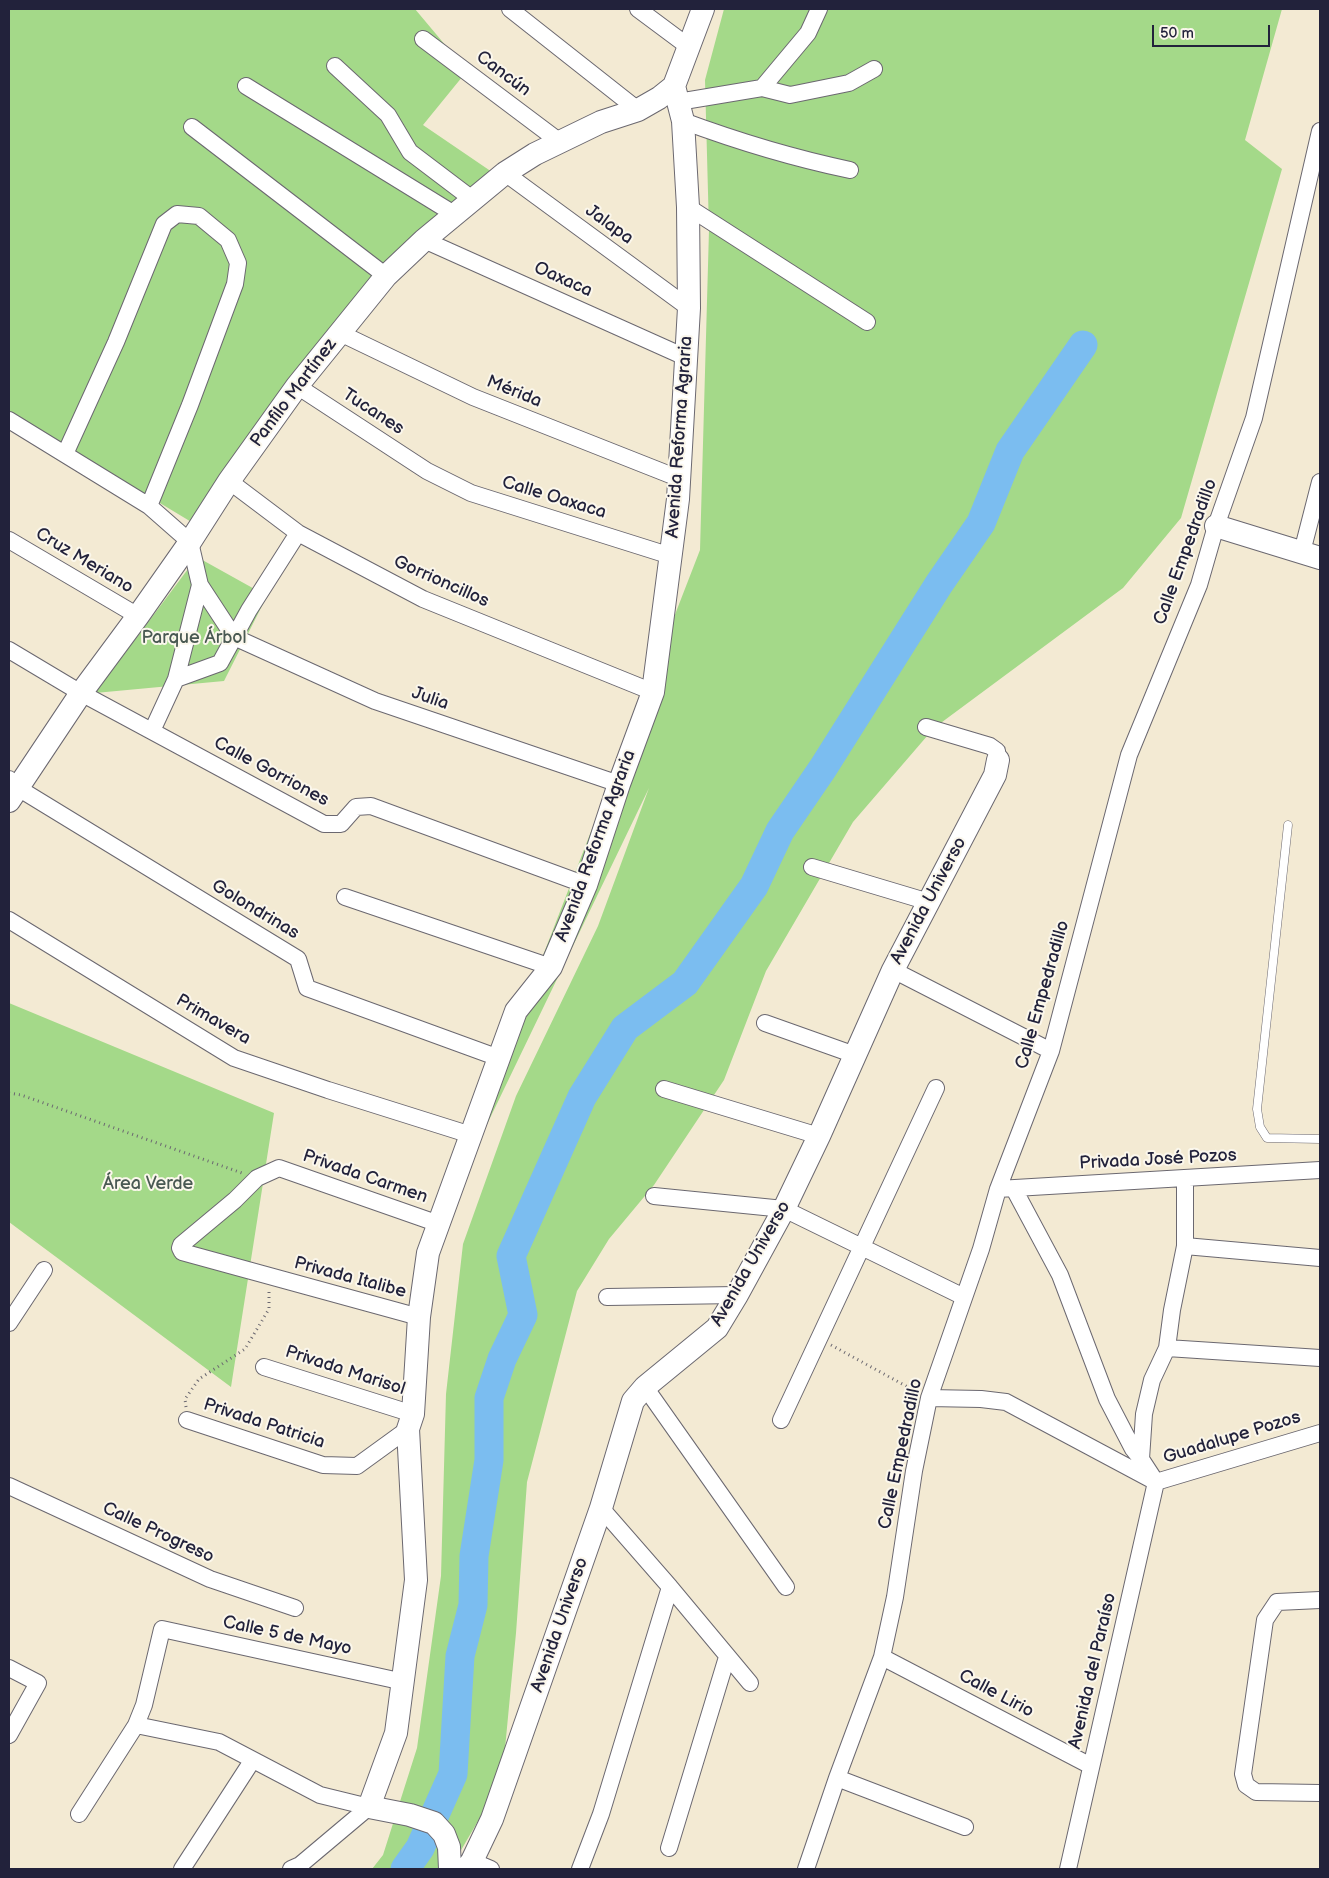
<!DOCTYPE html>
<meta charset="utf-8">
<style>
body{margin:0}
#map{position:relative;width:1329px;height:1878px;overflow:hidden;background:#f3ead3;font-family:"Balsamiq Sans",sans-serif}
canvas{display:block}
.frame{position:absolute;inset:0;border:10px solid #22223b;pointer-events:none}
.scale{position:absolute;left:1152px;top:25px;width:118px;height:22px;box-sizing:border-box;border:2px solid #22223b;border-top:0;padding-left:6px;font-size:15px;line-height:18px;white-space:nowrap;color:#22223b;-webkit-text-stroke:4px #fbf7ec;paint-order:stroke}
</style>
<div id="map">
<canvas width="1329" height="1878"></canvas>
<div class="frame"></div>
<div class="scale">50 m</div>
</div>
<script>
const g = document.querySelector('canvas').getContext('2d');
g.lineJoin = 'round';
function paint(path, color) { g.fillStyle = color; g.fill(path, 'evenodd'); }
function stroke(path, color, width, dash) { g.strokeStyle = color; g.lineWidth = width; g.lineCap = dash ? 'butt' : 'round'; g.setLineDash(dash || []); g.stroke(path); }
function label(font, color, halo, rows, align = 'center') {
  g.font = font + ' "Balsamiq Sans",sans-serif'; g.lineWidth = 4; g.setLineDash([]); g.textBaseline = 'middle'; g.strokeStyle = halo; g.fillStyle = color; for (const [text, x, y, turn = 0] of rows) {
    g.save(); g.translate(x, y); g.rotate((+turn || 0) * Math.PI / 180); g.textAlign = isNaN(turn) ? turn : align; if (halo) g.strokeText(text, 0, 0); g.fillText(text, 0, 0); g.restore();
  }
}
const green = new Path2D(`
 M9,9H415L467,71L423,125L492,172L422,230L193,523L9,412Z
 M724,9H1282L1245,140L1282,169L1181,518L1123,588L934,728L853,822L766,971L724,1080L654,1185L609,1239L577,1291L527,1482L516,1633L502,1780L450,1869H372L383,1855L417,1748L441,1576L446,1394L463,1244L516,1096L598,926L649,788L439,1224L700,550L709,230L705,80Z
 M197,557L267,596L224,681L95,693Z
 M9,1003L274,1113L231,1387L9,1222Z`);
const river = new Path2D(`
 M405,1869L420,1848L453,1774L460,1656L473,1605L474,1556L489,1460V1398L502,1359L523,1315L511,1256L582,1097L625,1028L685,983L754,886L780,831L823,768L939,584L981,523L1010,451L1083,345`);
const path = new Path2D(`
 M9,1093L21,1095L242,1173
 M831,1345L915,1391
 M186,1407L185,1399L199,1379L245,1349L269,1309V1292`);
const lane = new Path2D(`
 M1288,825L1257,1109L1260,1127L1267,1138L1320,1139`);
const street = new Path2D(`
 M510,9L638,110
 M638,9L689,47
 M423,39L560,142
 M335,66L388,115L410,152L472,199
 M246,86L454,214
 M762,88L790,95L849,83L874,69
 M678,102L762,88L808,33L819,9
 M683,121C737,141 793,158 850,170
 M192,127L386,276
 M505,173L689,308
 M688,207L867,322
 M424,240L685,357
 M340,333L473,397L678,478
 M297,386L427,471L471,493L671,556
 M9,420L149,506L190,542L200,585L234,637L375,701L619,784
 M65,454L116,342L164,224L177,214L199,216L228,240L238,263L235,284L190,405L149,506
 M229,481L298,533L423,599L653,692
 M9,540L138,616
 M1302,552L1320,482
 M9,650L81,693L324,824H341L356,807L371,806L586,885
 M176,679L220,663L249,610L298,533
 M926,727L990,746L997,751L998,760
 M152,731L176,679L200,585
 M9,779L18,788L298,959L307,988L499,1058
 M812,867L929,902
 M345,897L551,967
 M9,920L234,1058L328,1090L471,1135
 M893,970L1051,1051
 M765,1023L855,1055
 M664,1089L819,1136
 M998,1189L1320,1170
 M1014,1189L1060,1275L1107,1399L1133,1449L1141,1459
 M654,1196L784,1209L964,1297
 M1185,1246L1320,1258
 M607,1297L737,1295
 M419,1317L182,1252L180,1248L181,1245L235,1200L257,1178L279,1168L439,1224
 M9,1323L44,1270
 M1167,1348L1320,1358
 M264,1367L413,1414
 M645,1387L786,1587
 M929,1398L981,1399L1006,1402L1154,1481
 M187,1420L323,1465L357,1466L408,1429
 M781,1420L936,1088
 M1156,1482L1141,1459L1144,1414L1152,1380L1167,1348L1172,1310L1185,1246V1178
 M1156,1482L1320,1433
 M9,1486L210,1579L295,1608
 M601,1508L670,1587L750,1683
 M1320,1600L1277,1602L1265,1620L1243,1774L1246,1785L1256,1792L1320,1793
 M882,1657L1091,1766
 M9,1668L38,1683L9,1735
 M136,1725L219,1742L320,1795L369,1807
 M837,1778L965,1827
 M79,1814L136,1725L144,1705L162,1629L404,1682
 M669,1848L727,1657
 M472,1861L491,1869
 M182,1869L252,1761
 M291,1869L300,1865L369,1807
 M580,1869L601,1814L670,1587
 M806,1869L837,1778L882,1657L895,1597L914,1471L929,1398L981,1249L998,1189L1051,1051L1129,755L1199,585L1216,526L1254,418L1320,131
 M1068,1869L1156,1482`);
const secondary = new Path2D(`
 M1216,526L1320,558
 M9,801L81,693L138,616L190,542L229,481L297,386L386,276L424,240L505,173L535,154L601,122L638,110L659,98L674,86
 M450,1869L449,1847L444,1834L434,1823L410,1815L369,1807L396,1733L416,1580L408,1429L413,1414L419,1317L428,1253L516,1011L551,967L586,885L619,784L653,692L678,499L689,308L688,207L683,121L674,86L703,9
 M466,1869L472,1861L492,1819L601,1508L633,1401L645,1387L717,1328L737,1295L784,1209L819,1136L893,970L995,775L998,760`);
const streetNames = [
 ["Cancún",503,74,37],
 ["Jalapa",609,225,36],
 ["Oaxaca",563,280,24],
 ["Mérida",514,392,22],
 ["Panfilo Martínez",294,393,-53],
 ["Tucanes",373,412,33],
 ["Avenida Reforma Agraria",680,437,-86],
 ["Calle Oaxaca",554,498,17],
 ["Calle Empedradillo",1186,552,-70],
 ["Cruz Meriano",84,561,31],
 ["Gorrioncillos",441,582,24],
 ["Julia",430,699,19],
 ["Calle Gorriones",271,772,28],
 ["Avenida Reforma Agraria",596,846,-70],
 ["Avenida Universo",929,901,-62],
 ["Golondrinas",255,910,31],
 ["Calle Empedradillo",1043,995,-74],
 ["Primavera",213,1020,30],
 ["Privada José Pozos",1158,1160,-3],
 ["Privada Carmen",365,1177,19],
 ["Avenida Universo",751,1264,-60],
 ["Privada Italibe",350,1278,15],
 ["Privada Marisol",345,1371,18],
 ["Privada Patricia",264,1424,18],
 ["Guadalupe Pozos",1232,1438,-17],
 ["Calle Empedradillo",901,1454,-78],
 ["Calle Progreso",158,1533,25],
 ["Avenida Universo",560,1625,-71],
 ["Calle 5 de Mayo",287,1636,12],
 ["Avenida del Paraíso",1093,1671,-77],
 ["Calle Lirio",996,1694,28]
];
const parkNames = [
 ["Parque Árbol",194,638],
 ["Área Verde",148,1184]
];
paint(green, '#a4d989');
stroke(river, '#7bbdf0', 29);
stroke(lane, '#6b6870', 9);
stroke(street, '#6b6870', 18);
stroke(secondary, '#6b6870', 24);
stroke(path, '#6b6870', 3, [1, 4]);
stroke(lane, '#fff', 8);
stroke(street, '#fff', 16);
stroke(secondary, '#fff', 22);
label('18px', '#22223b', '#fbf7ec', streetNames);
label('18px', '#495952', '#fbf7ec', parkNames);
</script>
